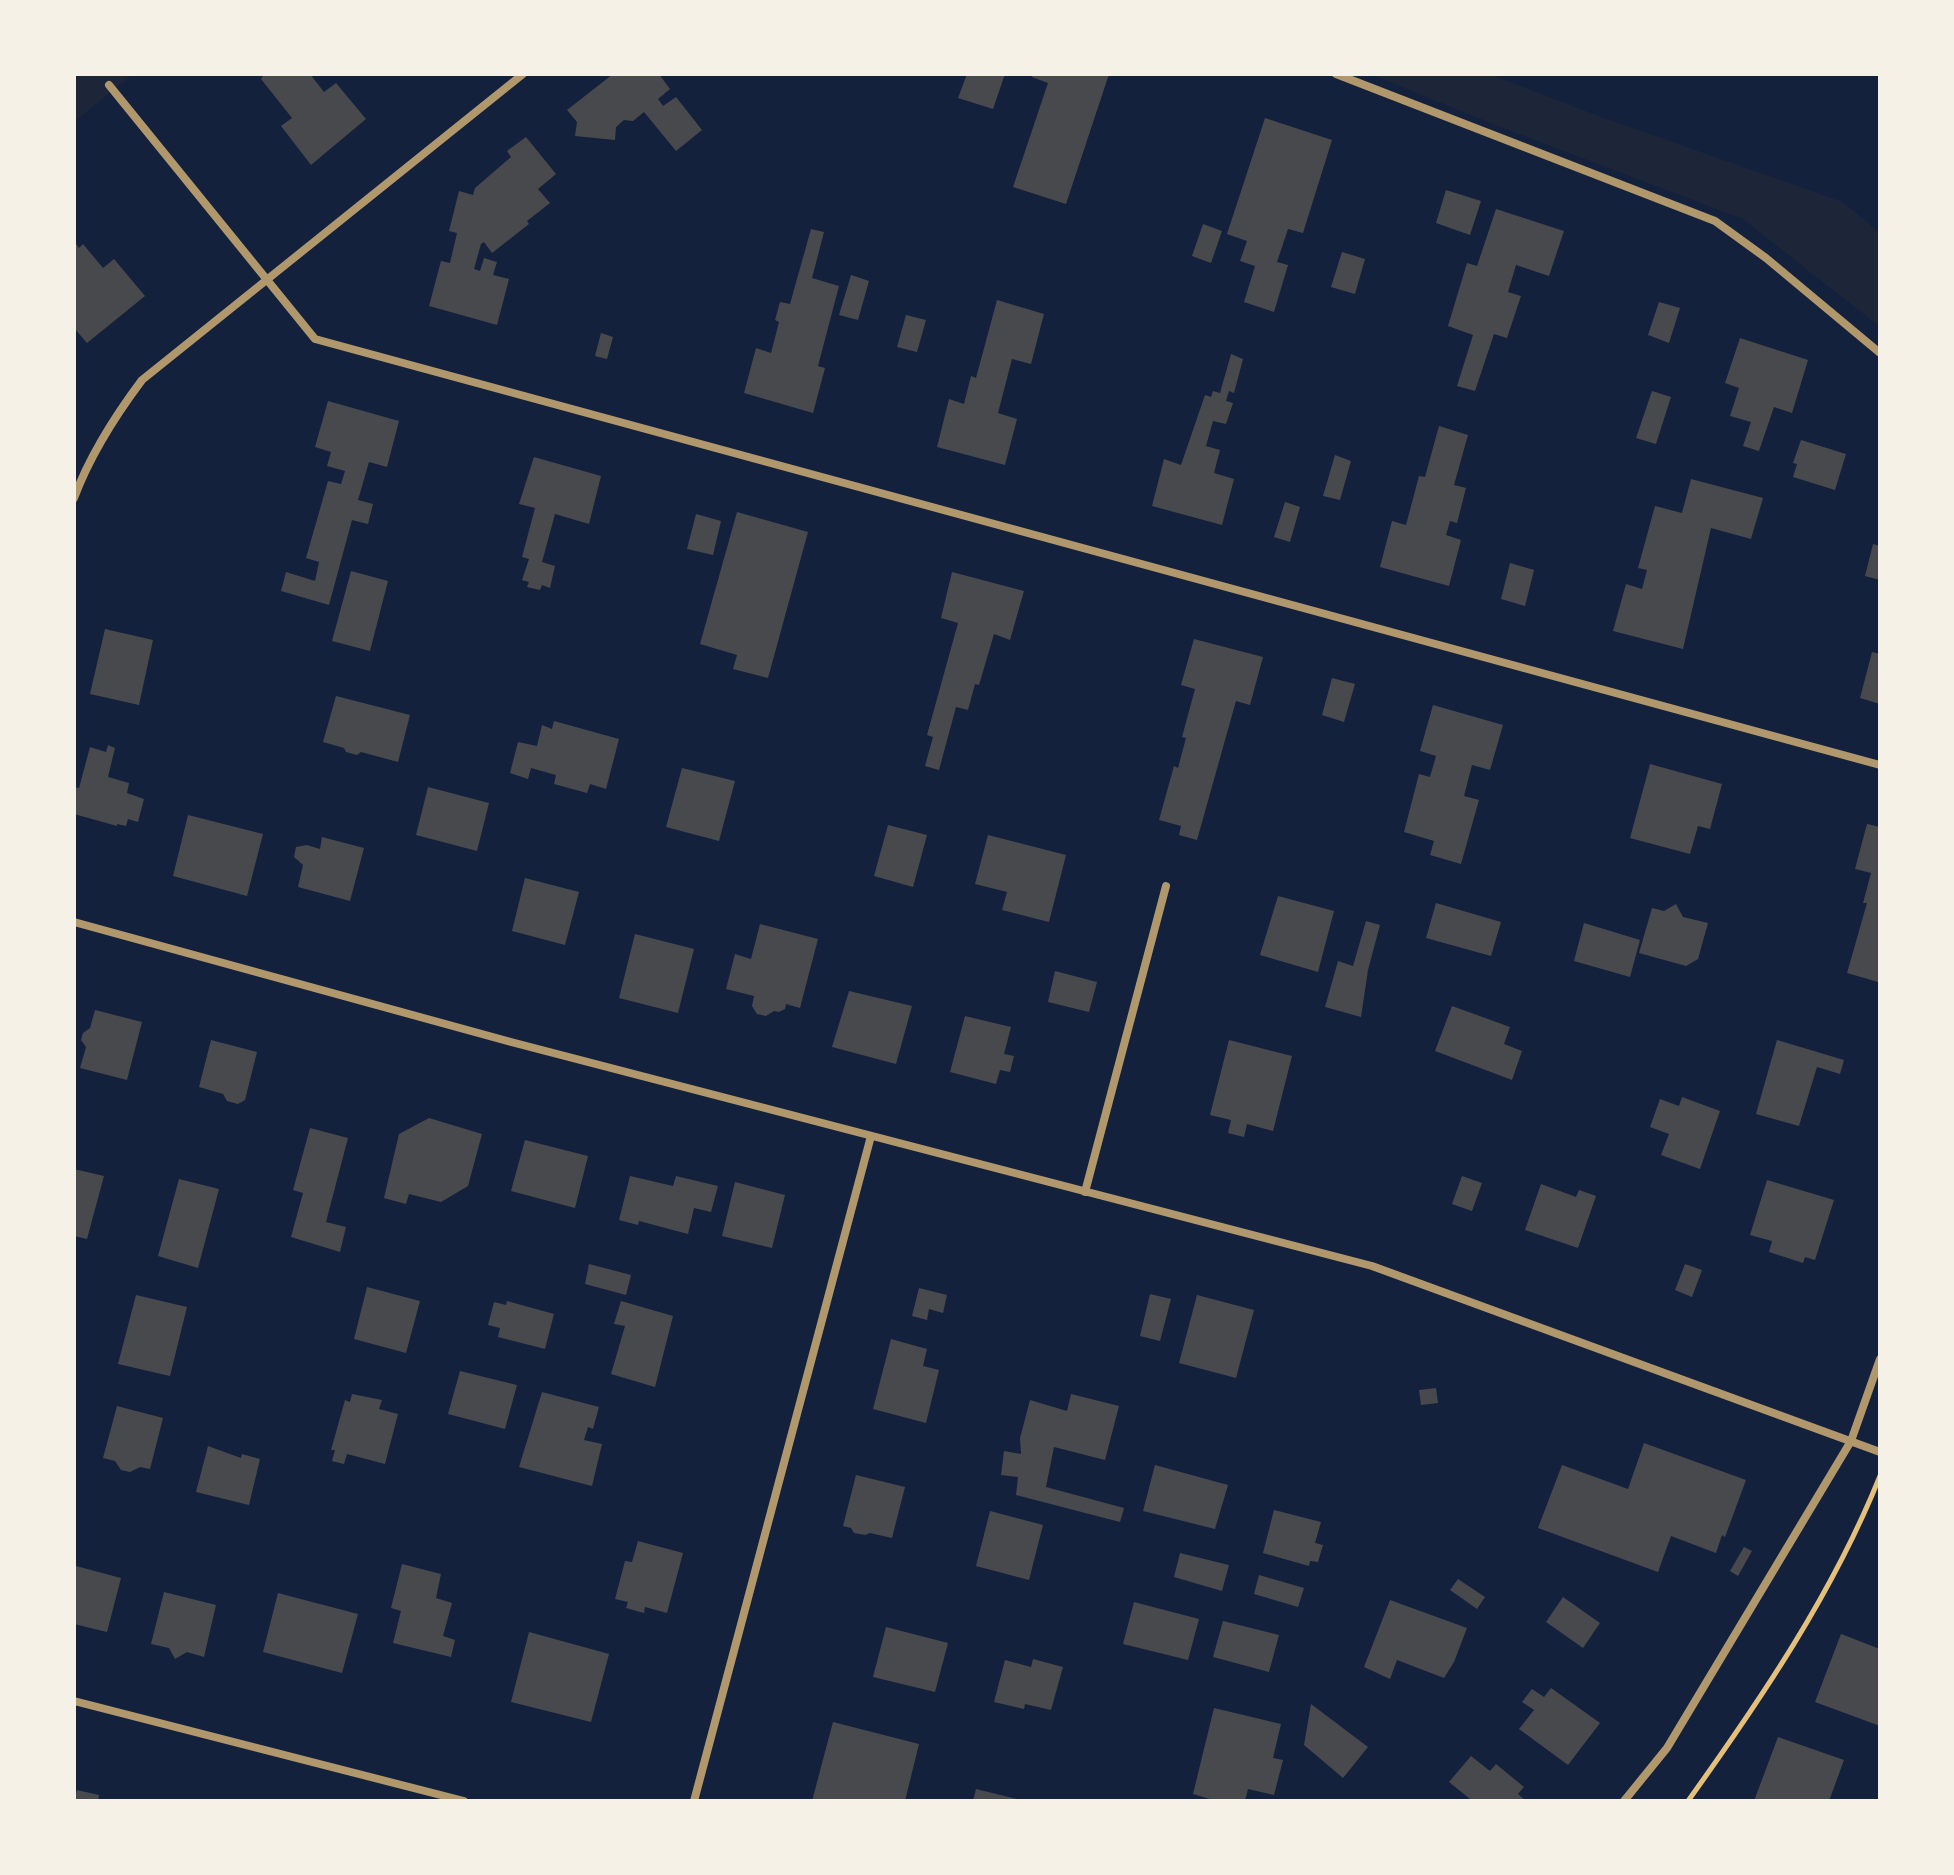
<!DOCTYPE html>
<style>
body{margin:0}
#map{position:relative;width:1954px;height:1875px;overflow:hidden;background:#14213d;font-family:Poppins,sans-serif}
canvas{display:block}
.frame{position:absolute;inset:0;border:76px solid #f6f1e7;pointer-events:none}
</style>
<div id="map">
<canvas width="1954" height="1875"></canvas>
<div class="frame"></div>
</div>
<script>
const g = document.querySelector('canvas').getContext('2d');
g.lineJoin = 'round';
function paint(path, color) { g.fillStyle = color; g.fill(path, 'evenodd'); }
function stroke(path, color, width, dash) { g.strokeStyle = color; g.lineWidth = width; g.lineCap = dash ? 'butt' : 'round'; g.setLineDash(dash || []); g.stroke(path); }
const green = new Path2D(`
 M74,74H133L74,122Z
 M1370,74H1489L1604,118L1843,202L1880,233V327L1743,219L1498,126Z`);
const building = new Path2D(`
 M264,74H310L324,92L336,83L366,119L311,165L281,126L292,118L261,79Z
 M613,74H659L670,89L658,99L663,106L676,97L702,130L676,151L644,112L633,121L624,120L616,127L615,140L575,136L577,122L567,110Z
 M967,74H1005L993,109L958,98Z
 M1033,74H1109L1066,204L1013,187L1048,83L1032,77Z
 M1265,118L1332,140L1303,233L1288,229L1277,262L1288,265L1274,312L1244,302L1255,266L1240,261L1247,241L1227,234Z
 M526,137L556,174L538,189L550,203L527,221L529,224L492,253L484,242L481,244L474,269L480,271L484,258L497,262L493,275L509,279L497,325L429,306L441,261L450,263L457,233L449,231L459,191L473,195L475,188L511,157L507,151Z
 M1446,190L1481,201L1470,235L1436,223Z
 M1496,209L1564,231L1549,276L1516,265L1508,292L1521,296L1507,338L1494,334L1475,391L1457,386L1473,335L1448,326L1467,263L1477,266Z
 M1203,224L1222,231L1211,263L1192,256Z
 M811,229L824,232L812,278L839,286L818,366L825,368L813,413L744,393L756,348L771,353L779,322L775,320L780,302L790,304Z
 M74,241L79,248L83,244L103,268L114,259L145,296L87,343L74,328Z
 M1342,252L1365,259L1355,294L1331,287Z
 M851,275L869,281L858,320L839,315Z
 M997,300L1044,314L1031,364L1012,359L998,413L1017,419L1005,465L937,447L949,399L964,404L971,376L976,378Z
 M1659,302L1680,308L1669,343L1648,335Z
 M906,315L926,320L917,352L897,347Z
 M601,333L613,337L607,359L595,356Z
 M1740,338L1808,360L1792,413L1774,407L1759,451L1743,446L1751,422L1730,416L1739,388L1725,383Z
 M1231,354L1243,359L1234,393L1229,391L1226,401L1233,403L1226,424L1213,421L1206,446L1220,450L1214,473L1234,479L1222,525L1152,506L1164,459L1181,465L1205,395L1211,397L1213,391L1220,393Z
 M1652,391L1671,397L1656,444L1636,438Z
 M328,401L399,421L387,467L369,462L358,500L373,504L368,524L352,520L329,605L281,591L286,572L315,581L319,562L306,558L328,481L341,484L345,471L327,466L331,452L315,447Z
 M1439,426L1468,435L1454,485L1466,488L1457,523L1450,521L1446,535L1461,540L1449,586L1380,567L1392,521L1406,525L1419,476L1425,477Z
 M1801,440L1846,454L1835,490L1793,477L1797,464L1793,463Z
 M1335,455L1351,461L1340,500L1323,496Z
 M534,457L601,476L589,524L555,514L542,562L555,566L550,588L542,585L540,590L527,587L529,582L522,580L529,559L522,557L535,508L519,504Z
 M1691,479L1763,498L1751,539L1711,528L1683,649L1613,631L1626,584L1642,589L1647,570L1638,568L1655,506L1682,513Z
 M1285,502L1300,507L1290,542L1274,537Z
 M737,512L808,532L768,678L733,669L737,655L700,644Z
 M696,514L721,521L713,555L687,549Z
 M1873,544L1880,546V580L1865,576Z
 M1510,563L1534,570L1525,606L1501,599Z
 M351,571L388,581L370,651L332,641Z
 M952,572L1024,591L1010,640L994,634L979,685L975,684L968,710L956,707L939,770L925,766L933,737L927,735L958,623L941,618Z
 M105,629L153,640L139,705L90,694Z
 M1194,639L1263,657L1250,705L1236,701L1197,840L1179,835L1181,826L1159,820L1174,766L1178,768L1186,738L1182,737L1195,689L1181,685Z
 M1872,652L1880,654V704L1860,698Z
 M1332,678L1355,684L1344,722L1322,715Z
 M336,696L410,715L398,762L361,752L357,755L346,752L344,748L323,742Z
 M1433,705L1503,725L1490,770L1472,765L1464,796L1479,800L1461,864L1430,855L1434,841L1404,832L1419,774L1430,777L1436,756L1420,751Z
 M554,721L619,739L606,789L590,784L587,793L554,784L556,775L531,768L528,779L510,773L518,742L537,746L542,725L552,729Z
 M108,745L115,748L108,777L129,783L127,793L144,799L138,822L128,819L126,826L117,824V826L74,814V787L79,788L90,747L106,752Z
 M1650,764L1722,784L1710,829L1698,826L1690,854L1630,838Z
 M682,768L735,781L719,841L666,827Z
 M428,787L489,803L477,851L416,835Z
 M188,815L263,834L247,896L173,876Z
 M1867,824L1880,827V974L1878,982L1847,973L1867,903H1863L1871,873L1855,869Z
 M888,825L927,835L913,887L874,876Z
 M988,835L1066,855L1049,922L1002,910L1007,892L975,884Z
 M322,837L364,848L350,901L298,887L303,865L294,857L296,847L307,845L320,849Z
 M525,878L579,892L565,945L512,931Z
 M1278,896L1334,911L1318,972L1260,955Z
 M1436,903L1501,922L1491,956L1426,938Z
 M1676,904L1683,917L1708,923L1698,959L1686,966L1639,953L1652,908L1664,911Z
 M1366,921L1380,925L1368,970L1361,1017L1325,1007L1338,961L1353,966Z
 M1584,923L1640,940L1630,977L1574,961Z
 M760,924L818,939L800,1008L786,1004L785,1009L779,1012L774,1011L766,1016L757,1014L752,1006L754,996L726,989L735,954L751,959Z
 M635,934L694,949L678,1013L619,998Z
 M1055,971L1097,982L1089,1012L1048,1002Z
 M849,991L912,1006L896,1064L832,1047Z
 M1452,1006L1510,1027L1504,1044L1522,1051L1512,1080L1435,1051Z
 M95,1010L142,1022L127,1080L80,1068L86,1047L81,1040L83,1033L90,1028Z
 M965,1016L1011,1027L1004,1054L1014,1056L1010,1072L1000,1070L996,1084L950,1072Z
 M211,1040L257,1052L245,1100L238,1104L227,1101L223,1094L199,1087Z
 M1229,1040L1292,1056L1273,1131L1247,1124L1244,1137L1228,1133L1231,1120L1210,1115Z
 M1777,1040L1844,1060L1840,1074L1817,1067L1799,1126L1756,1114Z
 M1682,1097L1720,1111L1700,1169L1661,1155L1669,1134L1650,1127L1660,1099L1679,1106Z
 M429,1118L482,1134L468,1186L441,1202L409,1194L406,1204L384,1198L399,1134Z
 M310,1128L348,1138L326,1222L346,1227L340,1252L291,1237L303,1193L293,1190Z
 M525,1140L588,1156L575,1208L511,1191Z
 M74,1169L104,1176L87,1239L74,1236Z
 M630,1176L673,1186L676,1176L718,1186L711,1212L694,1208L688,1234L639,1221L638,1225L619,1220Z
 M1462,1176L1482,1183L1472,1211L1452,1204Z
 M179,1179L219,1189L198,1268L158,1256Z
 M1767,1180L1834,1200L1815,1260L1805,1257L1803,1263L1769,1252L1772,1241L1750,1235Z
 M735,1182L785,1195L772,1248L722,1236Z
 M1541,1184L1576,1197L1579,1190L1596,1196L1578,1248L1525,1230Z
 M589,1264L631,1275L626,1295L585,1284Z
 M1685,1264L1702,1270L1692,1297L1675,1290Z
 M367,1287L420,1301L406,1353L354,1339Z
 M919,1288L947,1295L943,1313L929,1309L927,1320L912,1316Z
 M1150,1294L1171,1299L1160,1341L1140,1336Z
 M136,1295L187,1307L170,1376L118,1364Z
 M1197,1295L1254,1310L1236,1378L1179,1363Z
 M507,1301L554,1314L545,1349L498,1337L500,1328L488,1325L494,1302L506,1305Z
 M621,1301L673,1316L655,1387L611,1374L625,1326L614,1324Z
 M891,1339L927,1349L923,1366L939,1370L926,1423L873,1409Z
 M460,1371L517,1385L505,1429L448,1414Z
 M1436,1388L1438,1403L1421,1405L1419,1390Z
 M542,1392L599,1407L593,1429L588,1427L584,1440L602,1444L592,1486L519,1467Z
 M352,1394L382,1400L379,1409L398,1414L385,1464L347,1454L344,1464L332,1461L335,1450H331L345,1400L350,1402Z
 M1071,1394L1119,1406L1105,1460L1054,1447L1046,1487L1124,1508L1120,1522L1016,1495L1018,1477L1001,1475L1004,1451L1021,1454L1020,1438L1030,1400L1067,1411Z
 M117,1406L163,1418L150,1469L140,1467L130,1472L121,1470L115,1461L103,1458Z
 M1644,1443L1746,1480L1725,1537L1722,1535L1716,1553L1671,1536L1658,1572L1538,1528L1562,1465L1628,1489Z
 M208,1446L241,1458L242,1454L260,1459L249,1505L196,1492Z
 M1155,1465L1228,1485L1215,1529L1143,1511Z
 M856,1475L905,1487L892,1538L870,1533L865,1535L854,1533L851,1528L843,1526Z
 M1274,1510L1321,1522L1315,1543L1323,1545L1318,1562L1310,1561L1309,1566L1263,1553Z
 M990,1511L1043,1525L1029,1580L976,1566Z
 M638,1541L683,1553L667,1613L645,1607L644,1613L626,1608L628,1602L615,1599L625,1561L632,1562Z
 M1744,1547L1752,1551L1738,1576L1730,1571Z
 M1180,1553L1229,1565L1222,1591L1174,1577Z
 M402,1564L441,1574L436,1598L452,1603L443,1636L455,1640L451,1657L393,1643L401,1611L391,1608Z
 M76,1566L121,1578L107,1632L74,1624Z
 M1259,1575L1304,1588L1298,1607L1254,1594Z
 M1458,1579L1485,1597L1477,1609L1450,1590Z
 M164,1592L216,1605L204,1657L187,1652L175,1659L169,1648L151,1644Z
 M278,1593L358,1614L342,1673L263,1652Z
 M1563,1597L1600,1623L1583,1648L1546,1622Z
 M1390,1600L1467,1628L1454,1662L1444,1678L1397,1660L1390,1679L1364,1667Z
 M1134,1602L1199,1619L1188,1660L1123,1644Z
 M1223,1621L1279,1635L1269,1672L1213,1657Z
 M886,1627L948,1643L935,1692L873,1677Z
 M529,1632L609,1654L591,1722L511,1702Z
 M1841,1634L1880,1649V1726L1815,1702Z
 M1033,1659L1063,1667L1051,1710L1025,1704L1024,1709L994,1702L1005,1660L1031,1667Z
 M1551,1688L1600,1723L1568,1765L1519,1729L1534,1710L1522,1702L1532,1689L1544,1697Z
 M1311,1704L1368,1747L1343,1778L1304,1745Z
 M1214,1708L1281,1724L1273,1758L1283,1760L1274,1795L1248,1789L1245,1801H1216L1193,1794Z
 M833,1722L919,1744L905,1801H812Z
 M1778,1737L1844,1760L1829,1801H1754Z
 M1471,1756L1490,1771L1496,1764L1524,1787L1518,1794L1526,1801H1468L1470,1799L1449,1782Z
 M976,1789L1021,1800V1801H973Z
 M77,1790L99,1795L98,1801H74Z`);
const path = new Path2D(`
 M1688,1801C1761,1699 1833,1593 1880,1476`);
const minor = new Path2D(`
 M1336,74L1715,221L1766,258L1880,353
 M109,85L315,339L1880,765
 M74,498C90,455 115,416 142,380L523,74
 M74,922L511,1042L1372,1266L1880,1452
 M1085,1192L1166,886
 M74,1701L464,1801
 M694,1801L871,1136
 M1624,1801L1667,1748L1851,1441L1880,1359`);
paint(green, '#1d2539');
paint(building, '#48494c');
stroke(path, '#e5c07b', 5);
stroke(minor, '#b1986c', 8);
</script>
